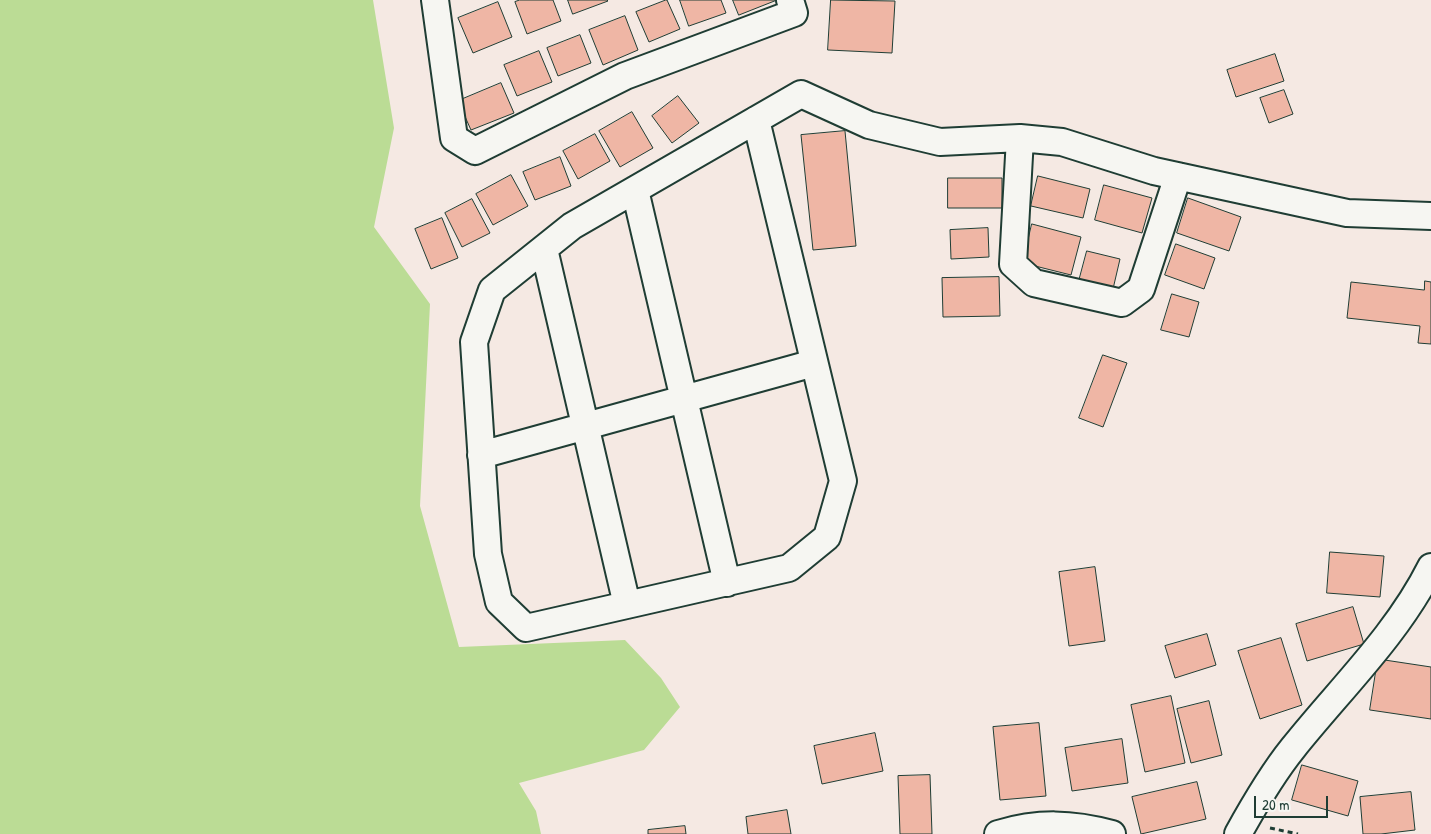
<!DOCTYPE html>
<style>
body{margin:0}
#map{position:relative;width:1431px;height:834px;overflow:hidden;background:#f5e9e3;font-family:"Patrick Hand",sans-serif}
canvas{display:block}
.scale{position:absolute;left:1254px;top:796px;width:74px;height:22px;box-sizing:border-box;border:2px solid #1f3d34;border-top:0;padding-left:6px;font-size:15px;line-height:18px;white-space:nowrap;color:#1f3d34;-webkit-text-stroke:4px #f6f6f2;paint-order:stroke}
</style>
<div id="map">
<canvas width="1431" height="834"></canvas>
<div class="scale">20 m</div>
</div>
<script>
const g = document.querySelector('canvas').getContext('2d');
g.lineJoin = 'round';
function paint(path, color) { g.fillStyle = color; g.fill(path, 'evenodd'); }
function stroke(path, color, width, dash) { g.strokeStyle = color; g.lineWidth = width; g.lineCap = dash ? 'butt' : 'round'; g.setLineDash(dash || []); g.stroke(path); }
const green = new Path2D(`
 M0,0H373L394,128L374,227L430,304L420,506L459,647L625,640L661,678L680,707L644,750L519,783L536,811L541,834H0Z`);
const building = new Path2D(`
 M520,0H553L561,21L527,34L515,2Z
 M568,0H607L608,1L573,14Z
 M666,0H667L680,29L649,42L636,12Z
 M680,0H721L726,13L689,26Z
 M733,0H777L739,15Z
 M831,0L895,1L892,53L828,50Z
 M498,2L512,37L473,53L458,18Z
 M625,16L638,50L603,65L589,30Z
 M580,35L591,63L558,76L547,48Z
 M539,51L552,82L517,96L504,65Z
 M1275,54L1284,81L1236,97L1227,70Z
 M501,83L514,113L471,130L458,101Z
 M1284,90L1293,114L1269,123L1260,98Z
 M678,96L699,123L672,143L652,116Z
 M632,112L653,148L620,167L599,131Z
 M845,131L856,246L813,250L801,135Z
 M595,134L610,161L578,179L563,151Z
 M560,157L571,186L535,200L523,172Z
 M511,175L528,206L493,225L476,194Z
 M1038,176L1090,189L1083,218L1031,206Z
 M948,178H1002V208H948Z
 M1104,185L1152,198L1142,233L1095,220Z
 M1188,198L1241,217L1229,251L1177,233Z
 M472,199L490,233L462,247L445,213Z
 M442,218L458,258L431,269L415,229Z
 M1032,224L1081,237L1071,275L1023,263Z
 M988,228L989,257L951,259L950,230Z
 M1176,244L1215,258L1204,289L1165,275Z
 M1087,251L1120,259L1113,289L1079,281Z
 M999,277L1000,316L943,317L942,278Z
 M1425,281L1431,282V344L1418,343L1420,326L1347,318L1351,282L1424,290Z
 M1172,294L1199,302L1189,337L1161,330Z
 M1103,355L1127,363L1103,427L1079,418Z
 M1330,552L1384,556L1380,597L1327,593Z
 M1095,567L1105,641L1069,646L1059,572Z
 M1353,607L1364,644L1307,661L1296,624Z
 M1207,634L1216,665L1175,678L1165,646Z
 M1281,638L1302,705L1260,719L1238,651Z
 M1378,659L1431,667V719L1370,710Z
 M1171,696L1185,763L1145,772L1131,705Z
 M1209,701L1222,755L1191,763L1177,709Z
 M1039,723L1046,796L1000,800L993,727Z
 M875,733L883,771L822,784L814,746Z
 M1122,739L1128,783L1072,791L1065,748Z
 M1302,765L1358,781L1348,816L1292,800Z
 M930,775L932,834H900L898,776Z
 M1197,782L1206,819L1141,834L1132,797Z
 M1411,792L1415,830L1381,834H1363L1360,797Z
 M787,810L791,834H748L746,817Z
 M685,826L686,834H648V830Z`);
const path = new Path2D(`
 M1270,828L1298,834`);
const minor = new Path2D(`
 M435,0L454,138L475,151L625,76L794,13L790,0
 M756,120L843,481L827,537L789,568L526,628L499,602L488,554L474,342L492,290L572,226L801,94L869,125L940,142L1020,138L1062,142L1154,171L1347,213L1431,216
 M1020,138L1013,264L1034,283L1122,303L1141,289L1178,176
 M635,190L727,583
 M544,249L627,605
 M481,455L814,363
 M998,834C1038,822 1072,823 1112,834
 M1238,834C1254,805 1272,774 1293,748C1340,689 1397,635 1431,567`);
paint(green, '#bbdc95');
paint(building, '#efb6a5');
stroke(building, '#1f3d34', 1);
stroke(minor, '#1f3d34', 30);
stroke(path, '#1f3d34', 3, [5, 4]);
stroke(minor, '#f6f6f2', 26);
</script>
